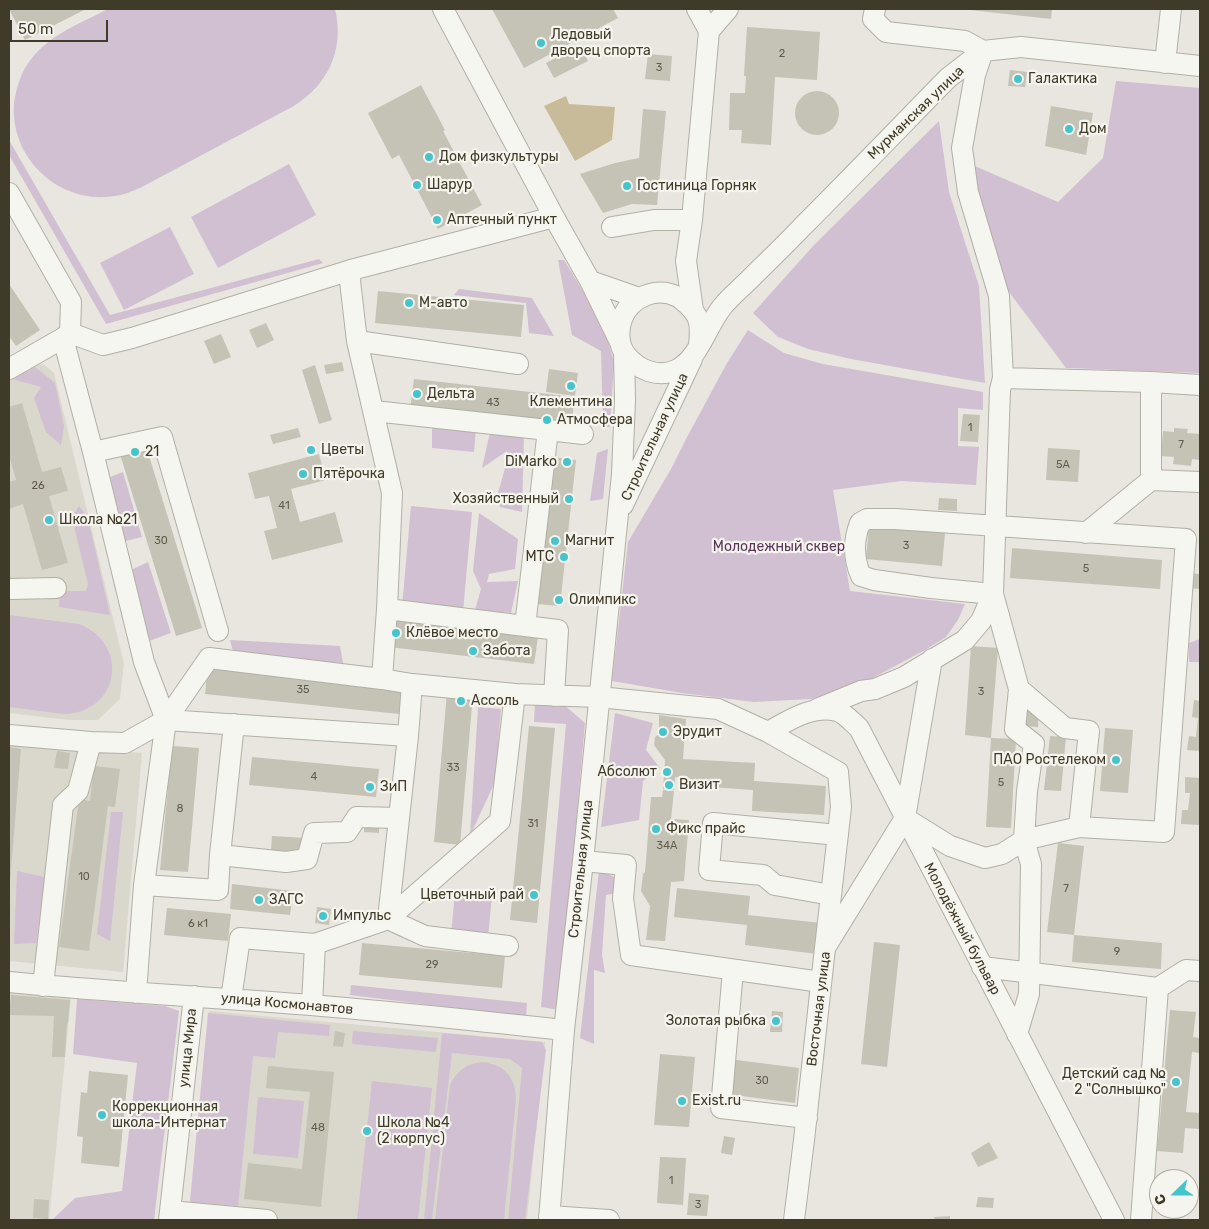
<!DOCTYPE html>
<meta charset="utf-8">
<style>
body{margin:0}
#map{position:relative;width:1209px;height:1229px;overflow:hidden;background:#e8e6df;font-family:Rubik,sans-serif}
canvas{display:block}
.frame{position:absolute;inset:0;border:10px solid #3f3b28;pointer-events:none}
.north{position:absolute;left:1149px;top:1169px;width:50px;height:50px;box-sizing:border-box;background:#f6f4ee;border:1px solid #adaa9f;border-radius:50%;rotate:248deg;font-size:14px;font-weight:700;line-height:20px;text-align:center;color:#3f3b28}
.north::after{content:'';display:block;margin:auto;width:18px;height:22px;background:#45c4cc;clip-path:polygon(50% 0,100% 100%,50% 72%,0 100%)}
.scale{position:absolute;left:10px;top:20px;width:98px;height:22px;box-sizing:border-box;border:2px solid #3f3b28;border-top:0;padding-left:6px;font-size:15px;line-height:18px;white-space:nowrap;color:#3f3b28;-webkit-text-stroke:4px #f6f4ee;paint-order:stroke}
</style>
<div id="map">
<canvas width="1209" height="1229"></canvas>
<div class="frame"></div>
<div class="north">С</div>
<div class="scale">50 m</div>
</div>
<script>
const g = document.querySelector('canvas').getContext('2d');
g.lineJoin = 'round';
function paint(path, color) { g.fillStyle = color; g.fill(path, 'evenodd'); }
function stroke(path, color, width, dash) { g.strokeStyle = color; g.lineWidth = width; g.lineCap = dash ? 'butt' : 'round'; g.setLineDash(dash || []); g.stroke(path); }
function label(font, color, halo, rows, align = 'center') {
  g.font = font + ' Rubik,sans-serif'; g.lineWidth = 4.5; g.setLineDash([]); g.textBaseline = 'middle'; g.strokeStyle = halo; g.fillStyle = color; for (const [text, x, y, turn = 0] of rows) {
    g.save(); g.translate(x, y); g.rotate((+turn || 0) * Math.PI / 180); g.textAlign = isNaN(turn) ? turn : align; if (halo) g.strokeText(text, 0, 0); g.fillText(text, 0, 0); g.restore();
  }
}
const built = new Path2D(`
 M43,364L54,373L124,664L120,699L98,720H69L9,713V376L22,367Z
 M9,742L142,753L123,972L9,961Z
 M9,993L71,998L49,1220H9Z
 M209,1011L545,1042L527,1220H188Z`);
const green = new Path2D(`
 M108,9H335C345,51 327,86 292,107L140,188C132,191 124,195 115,196C60,205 10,159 14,104C16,88 21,71 32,58C51,34 81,23 108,9Z
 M1116,81L1200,88V373L1066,368L1006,288L970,164L1058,202L1103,158Z
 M939,121L949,192L979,286L985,383L851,359L808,349L778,337L753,313L814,245Z
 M9,140L110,315L319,259L323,263L106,324L9,155Z
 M289,164L316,215L218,268L191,217Z
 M170,227L194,274L124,310L100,263Z
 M558,260H564L603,324L614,362L610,427H603L601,351L572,335Z
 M459,289L532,298L554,336L529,333L526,303L454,295Z
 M748,330L784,353L823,364L983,392V410L958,408V446L979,447L976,485L901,481L833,490L850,591L965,604L958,620L946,637L925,650L869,680L811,699L754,702L682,693L612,681L628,542L671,469L686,439L727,363Z
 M35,367L55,383L64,426L61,445L46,432L34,398L41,387L12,379Z
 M432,428L476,429L474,452L432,448Z
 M491,428L524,434L522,512L500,507L497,496L508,458L507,451L482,468Z
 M608,449L603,499L590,501L597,453Z
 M123,472L142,537L122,542L105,479Z
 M79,506L88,518L110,615L59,607L60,591H86L88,584L72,518Z
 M411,506L472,512L463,612L402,607Z
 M479,513L518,539L515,569L489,574L487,582L518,581L511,613L475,610L481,589L473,571Z
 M148,562L171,633L149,641L131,570Z
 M9,615L79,624C131,645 119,713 64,714L9,707Z
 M1200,639V662H1189V643Z
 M230,640L340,646L343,663L234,655Z
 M535,701L562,703L585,723L559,1010L541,1007L566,724L534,722Z
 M478,707L501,709L495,782L470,836Z
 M615,713L653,723L646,750L660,768L643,781L639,820L601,827Z
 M111,812H123L110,941L97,934Z
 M599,870L617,878L616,893L606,895L602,955L605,973L594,970V1044L580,1038Z
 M17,871L45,877L36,943L14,944Z
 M455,892L492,895L488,937L451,934Z
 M351,985L527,1003L526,1017L350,995Z
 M77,999L165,1006L179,1011L154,1220H52L75,1198L122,1191L137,1063L73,1054Z
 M208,1013L330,1025L329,1036L278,1032L275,1058L253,1056L238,1206L190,1202Z
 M353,1031L438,1038L436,1052L352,1044Z
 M442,1033L542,1042L546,1050L525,1220H508L522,1068L510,1059L452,1053L432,1220H424Z
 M481,1062C504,1064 515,1076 516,1099L504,1220H435L450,1085C457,1071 466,1064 481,1062Z
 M372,1081L432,1088L418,1220H357Z
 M258,1097L304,1101L298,1158L253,1154Z`);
const water = new Path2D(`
 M566,96L569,104L615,107L612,140L575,161L544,106Z`);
const building = new Path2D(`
 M9,9H86L25,40Z
 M492,9H613L618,18L524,68Z
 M970,9H1052L1051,19L970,10Z
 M747,27L820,32L817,80L775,77L771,145L741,143L742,130H729L730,93H745L746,76H744Z
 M580,45L588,61L554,78L546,63Z
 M648,54L672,56L670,81L645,79Z
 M1010,70L1027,72L1025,87L1008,86Z
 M421,85L445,130L443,131L482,205L438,229L399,155L392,159L368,113Z
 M795 113a22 22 0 1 1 44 0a22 22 0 1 1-44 0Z
 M1051,106L1093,113L1086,155L1045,146Z
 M643,109L666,111L657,205L632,204L603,213L580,174L615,163L639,158Z
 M9,284L40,330L16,346L9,336Z
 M378,291L524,305L521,337L375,323Z
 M266,323L274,340L257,348L249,330Z
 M221,334L231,357L214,364L204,341Z
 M342,362L344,371L326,374L324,365Z
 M315,365L332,420L319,424L302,370Z
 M549,369L578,373L575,396L546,392Z
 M414,379L575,397L571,427L410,409Z
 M22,403L42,472L61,467L68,491L49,496L68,563L42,570L23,504L9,509V482L16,480L9,455V407Z
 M963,414L980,415L978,442L960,441Z
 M298,428L301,437L273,444L270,435Z
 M1174,428L1188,429L1187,433L1200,434V460L1192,459L1191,466L1173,464L1174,457L1161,456L1163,431L1174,432Z
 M146,446L202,628L176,636L120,454Z
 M315,446L316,452L308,454L306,449Z
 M1048,448L1080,450L1078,482L1046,480Z
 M319,454L326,480L291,489L300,522L335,512L343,542L272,560L264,531L277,528L269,496L255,499L248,473Z
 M552,457L576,460L560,606L536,604Z
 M939,498L957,499V511L938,510Z
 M869,526L945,533L942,566L866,559Z
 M1012,548L1162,560L1160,589L1010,578Z
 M1189,573L1200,574V589L1188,588Z
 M393,620L538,637L534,664L389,647Z
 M971,646L998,648L991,738L965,735Z
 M208,666L402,686L399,714L205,694Z
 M447,692L473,694L460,845L434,842Z
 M1194,700L1200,701V751L1187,750L1189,736L1196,737L1198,718L1192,717Z
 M1024,707H1039L1038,727L1023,726Z
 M659,715L686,719L683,759L755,763L754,781L826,786L824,815L752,811L753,790L682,785V778L675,777L674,790L663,789L665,760L654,745L655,737L659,734Z
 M529,726L555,728L537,923L510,920Z
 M1105,728L1133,730L1128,793L1100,791Z
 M1050,736L1066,737L1061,791L1044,790Z
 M991,738L1016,739L1011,828L986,827Z
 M172,746L199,748L188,872L160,870Z
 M9,747L21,749L10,881H9Z
 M57,751L70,753L68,769L54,768Z
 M252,757L379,769L376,797L249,785Z
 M94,766L120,769L115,807L108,806L89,951L59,947L79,799L90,801Z
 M1185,777L1200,778V825L1181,824L1182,810H1188L1190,793H1185Z
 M663,790L674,791L671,819L689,820L684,881L671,882L665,941L646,940L650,906L641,891L643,874L645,872L651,797H662Z
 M364,821L379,822V833L364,832Z
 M272,836L307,838L306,853L271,850Z
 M1058,843L1084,846L1074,935L1047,932Z
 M232,884L293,891L290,915L230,909Z
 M677,888L750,896L748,915L821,923L817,954L745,945L747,925L674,917Z
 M317,907L331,909L329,925L315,923Z
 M167,908L231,914L228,941L164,935Z
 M1074,935L1162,943L1161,969L1072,962Z
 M874,942L900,945L887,1067L861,1064Z
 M362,943L505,956L502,988L359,975Z
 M11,995L70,1000L68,1023H67L65,1057H52L54,1016L9,1015Z
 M1170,1010L1196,1012L1193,1037L1200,1038V1053L1192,1052L1186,1112L1200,1113V1129L1185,1128L1183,1153L1157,1151Z
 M772,1011L783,1012L782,1032H770Z
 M335,1031L345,1033L343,1047L333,1046Z
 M660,1054L695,1057L689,1127L654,1125Z
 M729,1059L799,1068L795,1103L726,1094Z
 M268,1066L334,1072L321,1207L244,1199L248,1163L302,1169L310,1092L266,1088Z
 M89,1071L128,1075L119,1167L81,1163L83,1137L77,1136L81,1092L87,1093Z
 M724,1136L735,1138L732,1155L721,1153Z
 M989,1142L998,1158L978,1167L971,1153Z
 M660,1157L686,1158L683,1205L657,1203Z
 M689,1193L709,1195L707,1216L687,1215Z
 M978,1197L994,1198L993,1208L976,1207Z
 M34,1199L49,1200L48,1219L33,1218Z
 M950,1216V1220H935L934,1217Z`);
const minor = new Path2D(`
 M443,9L554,217L590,281L619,340
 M875,9L873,19L886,32L965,41L983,51L975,75L962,148L968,192L999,296L1003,378L1000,390L993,594L1019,689L1015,729L1034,744L1027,791L1024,840L1031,864L1029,994L1017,1034
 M709,31L728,9
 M1165,63L1171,9
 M9,193L71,302L70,333L103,345L132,338L351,270L554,217
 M612,227L654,220H692
 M351,270L350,281L357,341L392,493L387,609L382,679L412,684
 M590,281L639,298
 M693,310L686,261L692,220L709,31L697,9
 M357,341L518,364
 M699,345C700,336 701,327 698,319C696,313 691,308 687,304C684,302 681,298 678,297C657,286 630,297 622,319C618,330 618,345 626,355C638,370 658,378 676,370C698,360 707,326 722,307C730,297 740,289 749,280C767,262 785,245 802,227C851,178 899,128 948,78L983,51L1021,47L1200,66
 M9,369L63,338
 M1003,378L1151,382L1200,385
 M374,411L548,430L525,626L387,609
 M548,430L583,434
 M93,452L162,437L218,631
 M1151,480L1200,482
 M623,505L692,359
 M1086,533L1151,480V382
 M9,589L56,588
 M525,626L558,630L554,696
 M1019,689L1065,728L1089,731L1079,827
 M817,709L861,691L875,689L904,677L965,640L981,621L993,594L931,588L874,580L861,576C853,558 853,541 860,523L867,519H895L1186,539L1164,832L1079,827L1024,840L1002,854L985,858L950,846L905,818
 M166,720L209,658L382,679
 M768,732C788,721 813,704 837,711C845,713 853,723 859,728L1114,1220
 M9,735L91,742L125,743L166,720L144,662L93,452L63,338L70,333
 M220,855L286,862L307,859L314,833L347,832L357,817L399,818
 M583,861L626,865L623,898L631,955L821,982
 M144,885L218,890L220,855L234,724
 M831,895L775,885L763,875L709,870L713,823L838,835
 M508,946L425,936L388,919L500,821L515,694
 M982,967L1158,988
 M733,970L721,1108L807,1118
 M9,982C109,992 210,997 311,1005C396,1012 480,1021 564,1030
 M43,986L63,805L78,791L91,742
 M136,993L144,885L166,720L408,736L412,684L515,694L599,697L718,709L768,732L838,772L841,807L825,948
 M231,999L240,938L315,944
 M312,1005L315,944L388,919L408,736
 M170,1211L267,1220
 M549,1216L609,1220
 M169,1220L194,996
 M549,1220L564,1030L583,861L622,474L625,400L624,353
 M794,1220L804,1140L825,948L905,818L932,659
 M1141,1220L1158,988L1186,970L1200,971`);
const markers = [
 [541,43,5,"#45c4cc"],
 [1018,79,5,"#45c4cc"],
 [1069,129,5,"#45c4cc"],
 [429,157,5,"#45c4cc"],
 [417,185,5,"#45c4cc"],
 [627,186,5,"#45c4cc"],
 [437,220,5,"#45c4cc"],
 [409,303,5,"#45c4cc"],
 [571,386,5,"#45c4cc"],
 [417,394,5,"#45c4cc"],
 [547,420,5,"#45c4cc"],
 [311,450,5,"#45c4cc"],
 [135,452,5,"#45c4cc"],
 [567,462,5,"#45c4cc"],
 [303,474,5,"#45c4cc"],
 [569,499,5,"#45c4cc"],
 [49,520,5,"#45c4cc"],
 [555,541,5,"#45c4cc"],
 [564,557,5,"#45c4cc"],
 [559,600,5,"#45c4cc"],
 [396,633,5,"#45c4cc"],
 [473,651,5,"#45c4cc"],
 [461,701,5,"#45c4cc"],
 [663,732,5,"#45c4cc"],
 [1116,760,5,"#45c4cc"],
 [667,772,5,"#45c4cc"],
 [669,785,5,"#45c4cc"],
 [370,787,5,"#45c4cc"],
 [656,829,5,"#45c4cc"],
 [534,895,5,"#45c4cc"],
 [259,900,5,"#45c4cc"],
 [323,916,5,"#45c4cc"],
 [776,1021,5,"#45c4cc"],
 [1176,1082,5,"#45c4cc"],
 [682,1101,5,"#45c4cc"],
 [102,1115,5,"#45c4cc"],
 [367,1131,5,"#45c4cc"]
];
const numberNames = [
 ["2",782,54],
 ["3",659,68],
 ["43",493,403],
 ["1",970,428],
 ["7",1181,445],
 ["5А",1063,465],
 ["26",38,486],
 ["41",284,506],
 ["30",161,541],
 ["3",906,546],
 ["5",1086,569],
 ["35",303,690],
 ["3",981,692],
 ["33",453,768],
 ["4",314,777],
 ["5",1001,783],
 ["8",180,809],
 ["31",533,824],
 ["34А",667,846],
 ["10",84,877],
 ["7",1066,889],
 ["6 к1",198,924],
 ["9",1117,952],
 ["29",432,965],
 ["30",762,1081],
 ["48",318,1128],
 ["1",671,1181],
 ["3",698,1205]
];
const poiNames = [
 ["Ледовый",551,35],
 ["дворец спорта",551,51],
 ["Галактика",1028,79],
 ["Дом",1079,129],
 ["Дом физкультуры",439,157],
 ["Шарур",427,185],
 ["Гостиница Горняк",637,186],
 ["Аптечный пункт",447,220],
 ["М-авто",419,303],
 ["Дельта",427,394],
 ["Клементина",571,402,"center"],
 ["Атмосфера",557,420],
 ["Цветы",321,450],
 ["21",145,452],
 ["DiMarko",557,462,"right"],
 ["Пятёрочка",313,474],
 ["Хозяйственный",559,499,"right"],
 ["Школа №21",59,520],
 ["Магнит",565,541],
 ["МТС",554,557,"right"],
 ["Олимпикс",569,600],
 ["Клёвое место",406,633],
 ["Забота",483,651],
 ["Ассоль",471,701],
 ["Эрудит",673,732],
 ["ПАО Ростелеком",1106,760,"right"],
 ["Абсолют",657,772,"right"],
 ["Визит",679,785],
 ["ЗиП",380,787],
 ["Фикс прайс",666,829],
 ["Цветочный рай",524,895,"right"],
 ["ЗАГС",269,900],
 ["Импульс",333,916],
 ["Золотая рыбка",766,1021,"right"],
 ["Детский сад №",1166,1074,"right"],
 ["2 \"Солнышко\"",1166,1090,"right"],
 ["Exist.ru",692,1101],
 ["Коррекционная",112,1107],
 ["школа-Интернат",112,1123],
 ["Школа №4",377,1123],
 ["(2 корпус)",377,1139]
];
const streetNames = [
 ["Мурманская улица",916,113,-44],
 ["Строительная улица",655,437,-65],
 ["Строительная улица",581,869,-84],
 ["Молодёжный бульвар",962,929,62],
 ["улица Космонавтов",287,1004,5],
 ["Восточная улица",819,1009,-83],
 ["улица Мира",188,1048,-84]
];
const parkNames = [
 ["Молодежный сквер",779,547]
];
paint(built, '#dad7cd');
paint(green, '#d1c0d2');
paint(water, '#c8bb9a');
paint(building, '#c5c2b6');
stroke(minor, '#b2afa4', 22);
stroke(minor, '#f6f6f1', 20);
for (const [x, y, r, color] of markers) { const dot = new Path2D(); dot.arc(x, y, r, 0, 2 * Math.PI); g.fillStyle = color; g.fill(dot); stroke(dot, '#f6f4ee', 2); }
label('11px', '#605d4c', null, numberNames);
label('14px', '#3f3b28', '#f6f4ee', poiNames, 'left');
label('14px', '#3f3b28', '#f6f4ee', streetNames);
label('14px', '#5a3559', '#f6f4ee', parkNames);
</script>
